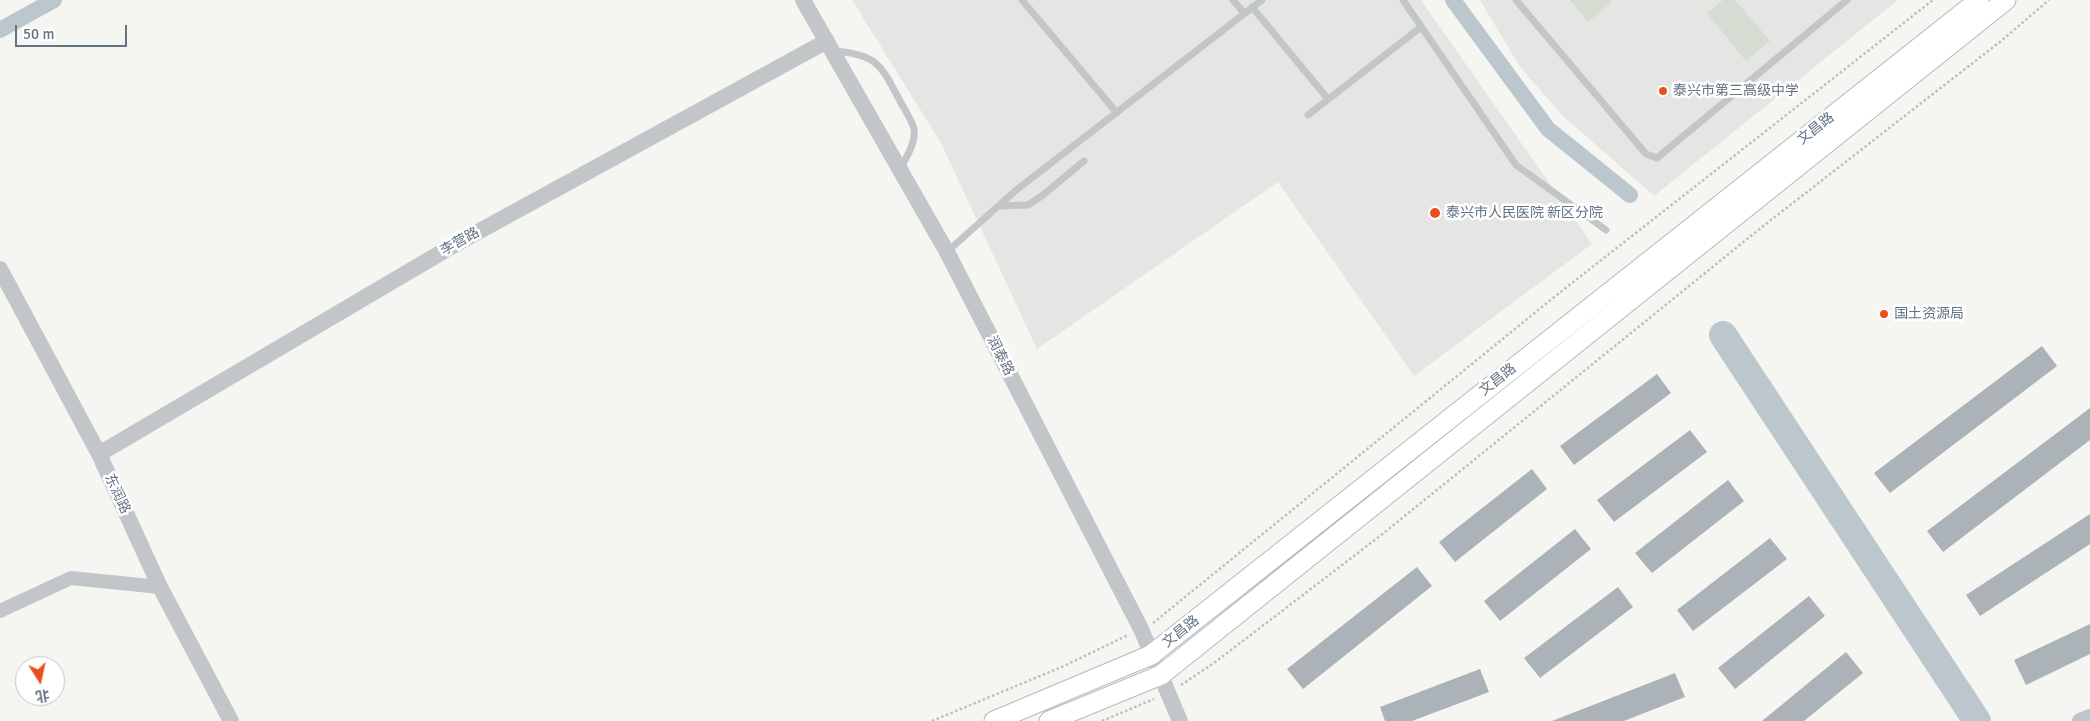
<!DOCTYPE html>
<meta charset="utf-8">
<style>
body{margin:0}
#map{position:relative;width:2090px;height:721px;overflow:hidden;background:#f5f5f1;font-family:Signika,"Noto Sans SC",sans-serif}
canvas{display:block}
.north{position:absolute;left:15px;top:656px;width:50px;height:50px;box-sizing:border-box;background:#fff;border:1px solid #c1c7cd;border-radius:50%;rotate:170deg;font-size:14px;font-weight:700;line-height:20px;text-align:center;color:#637483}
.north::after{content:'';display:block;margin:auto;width:18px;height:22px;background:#e8511d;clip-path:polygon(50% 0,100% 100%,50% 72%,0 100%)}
.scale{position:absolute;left:15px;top:25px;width:112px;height:22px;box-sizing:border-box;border:2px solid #637483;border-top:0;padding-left:6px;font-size:15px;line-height:18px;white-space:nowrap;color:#637483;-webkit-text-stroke:4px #fff;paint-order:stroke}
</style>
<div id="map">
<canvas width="2090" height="721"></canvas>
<div class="north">北</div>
<div class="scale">50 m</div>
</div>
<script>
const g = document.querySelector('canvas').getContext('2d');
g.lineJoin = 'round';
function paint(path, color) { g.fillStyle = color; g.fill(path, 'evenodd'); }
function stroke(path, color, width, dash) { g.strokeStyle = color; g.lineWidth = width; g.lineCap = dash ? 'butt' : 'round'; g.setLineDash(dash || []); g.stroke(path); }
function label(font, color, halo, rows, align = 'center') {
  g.font = font + ' Signika,"Noto Sans SC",sans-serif'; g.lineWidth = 5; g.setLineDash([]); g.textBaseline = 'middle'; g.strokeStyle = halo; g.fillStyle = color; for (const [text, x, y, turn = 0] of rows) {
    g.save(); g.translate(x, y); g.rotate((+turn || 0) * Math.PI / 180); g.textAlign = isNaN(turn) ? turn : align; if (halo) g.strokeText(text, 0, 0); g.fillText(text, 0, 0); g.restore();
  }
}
const built = new Path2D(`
 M852,0H1421L1592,244L1414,376L1278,182L1037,349L941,143Z
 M1480,0H1898L1654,196L1562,115L1520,67Z`);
const green = new Path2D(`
 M1570,0H1610L1612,2L1588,22Z
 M1723,0H1735L1770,41L1746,61L1707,13Z`);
const canal = new Path2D(`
 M1453,0L1548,129L1630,195
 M0,30L54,0
 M2080,721L2090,717`);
const river = new Path2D(`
 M1723,335L1977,721`);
const building = new Path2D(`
 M2042,346L2057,366L1890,493L1874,473Z
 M1657,374L1671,393L1574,465L1560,446Z
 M2090,408V440L1943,552L1927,531Z
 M1690,430L1707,452L1614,522L1597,500Z
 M1532,469L1547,489L1455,562L1439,542Z
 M1728,480L1744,501L1652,573L1635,553Z
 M2090,514V544L1980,616L1966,595Z
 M1575,529L1591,549L1500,621L1484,601Z
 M1770,538L1787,559L1693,631L1677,610Z
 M1417,567L1432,586L1303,689L1287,669Z
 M1618,587L1633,607L1540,678L1524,658Z
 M1809,596L1825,616L1735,689L1718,668Z
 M2090,624V654L2026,685L2014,660Z
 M1846,652L1863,673L1804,721H1762Z
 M1480,669L1489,692L1412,721H1385L1380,707Z
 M1675,673L1685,697L1624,721H1552Z`);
const path = new Path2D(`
 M1153,623L1558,294L1933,0
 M1181,685L1214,663L1380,536L1762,227L2001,41L2049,0
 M932,721L1064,666L1128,635
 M1102,721L1154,699`);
const service = new Path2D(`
 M1022,0L1117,113
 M1233,0L1244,13
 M1403,0L1516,165L1606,230
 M1516,0L1646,154L1657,158L1847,0
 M1252,7L1328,99
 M834,51C877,54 881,65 900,101C904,109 912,120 914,129C916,143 906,158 900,169
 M1308,115L1421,27
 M998,206L1028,205L1043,195L1084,161
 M948,251L1015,191L1262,0`);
const minor = new Path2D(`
 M0,611L71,578L160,587`);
const tertiary = new Path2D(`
 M803,0L947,252L1141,629L1180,721
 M0,269L99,454L160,587L231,721
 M99,454L454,245L827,41`);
const secondary = new Path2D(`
 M994,721L1151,655L1979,0
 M1049,721L1161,675L2006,0`);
const markers = [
 [1663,91,5,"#e8511d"],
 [1435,213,6,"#e8511d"],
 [1884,314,5,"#e8511d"]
];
const poiNames = [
 ["泰兴市第三高级中学",1673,91],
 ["泰兴市人民医院 新区分院",1446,213],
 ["国土资源局",1894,314]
];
const streetNames = [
 ["文昌路",1816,129,-38],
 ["李营路",460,242,-29],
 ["润泰路",1000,356,63],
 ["文昌路",1498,380,-38],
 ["东润路",117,494,65],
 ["文昌路",1181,632,-38]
];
paint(built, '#e5e6e4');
paint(green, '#d5dcd2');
stroke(canal, '#bbc7cc', 16);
stroke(river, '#bbc7cc', 28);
paint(building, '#abb3b8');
stroke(secondary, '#b4b9be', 21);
stroke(path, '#bcbec0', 2.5, [2.5, 2.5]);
stroke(service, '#c2c6c9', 7);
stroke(minor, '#c2c6c9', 14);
stroke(tertiary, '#c2c6c9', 16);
stroke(secondary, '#fff', 19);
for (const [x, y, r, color] of markers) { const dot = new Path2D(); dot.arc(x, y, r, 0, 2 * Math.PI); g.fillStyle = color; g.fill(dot); stroke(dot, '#fff', 2); }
label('14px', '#637483', '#fff', poiNames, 'left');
label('14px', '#637483', '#fff', streetNames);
</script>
